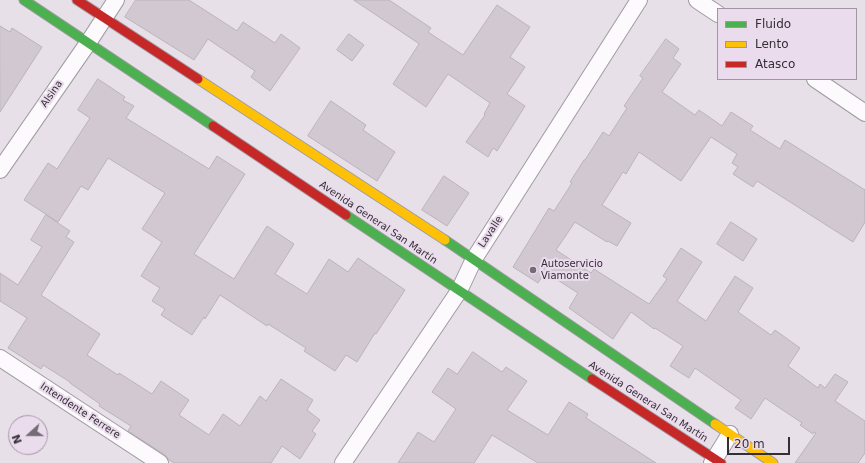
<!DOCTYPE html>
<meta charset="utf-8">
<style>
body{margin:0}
#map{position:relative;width:865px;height:463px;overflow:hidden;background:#e8e0e9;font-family:"DejaVu Sans",sans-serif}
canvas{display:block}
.legend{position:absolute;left:717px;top:8px;width:140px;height:72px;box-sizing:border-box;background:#ebdced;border:1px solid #a296a3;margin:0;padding:5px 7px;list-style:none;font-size:12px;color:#342e35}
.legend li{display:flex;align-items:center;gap:8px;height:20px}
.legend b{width:20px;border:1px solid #a296a3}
.north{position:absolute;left:8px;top:415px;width:40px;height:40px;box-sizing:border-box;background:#ebdced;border:1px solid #a296a3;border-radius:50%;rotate:249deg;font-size:11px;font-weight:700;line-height:16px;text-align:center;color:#342e35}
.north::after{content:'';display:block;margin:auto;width:14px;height:18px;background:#736c74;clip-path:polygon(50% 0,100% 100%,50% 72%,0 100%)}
.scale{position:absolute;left:727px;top:437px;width:63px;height:18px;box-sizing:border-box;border:2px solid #342e35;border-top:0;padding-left:5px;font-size:12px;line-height:14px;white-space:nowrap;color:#342e35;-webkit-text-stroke:3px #ebdced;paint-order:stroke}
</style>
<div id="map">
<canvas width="865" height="463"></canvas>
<ul class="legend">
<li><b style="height:5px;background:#4caf50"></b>Fluido</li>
<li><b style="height:5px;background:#ffc107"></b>Lento</li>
<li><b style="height:5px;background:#c62828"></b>Atasco</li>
</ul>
<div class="north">N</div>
<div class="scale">20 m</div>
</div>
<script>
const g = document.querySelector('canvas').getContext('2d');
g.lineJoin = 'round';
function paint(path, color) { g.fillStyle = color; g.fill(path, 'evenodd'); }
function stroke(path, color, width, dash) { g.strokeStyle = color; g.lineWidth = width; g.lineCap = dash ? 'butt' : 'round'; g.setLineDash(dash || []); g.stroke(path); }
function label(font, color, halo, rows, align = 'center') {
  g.font = font + ' "DejaVu Sans",sans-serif'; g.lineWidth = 4; g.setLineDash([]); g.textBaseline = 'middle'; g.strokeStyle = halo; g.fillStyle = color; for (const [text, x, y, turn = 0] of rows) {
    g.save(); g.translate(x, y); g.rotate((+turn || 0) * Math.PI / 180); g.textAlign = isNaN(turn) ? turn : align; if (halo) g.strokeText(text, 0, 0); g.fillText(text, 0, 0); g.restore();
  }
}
const building = new Path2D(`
 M136,0H189L237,31L243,22L275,43L281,34L300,48L270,91L251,77L255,71L208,39L194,60L125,17Z
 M354,0H389L431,28L428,32L463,55L497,5L530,27L510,57L525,67L507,94L525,106L497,151L493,148L488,157L466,142L485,115L484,114L490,103L448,74L426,107L393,84L419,44Z
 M0,26L10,32L12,28L42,47L0,112Z
 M349,34L364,45L352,61L337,50Z
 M666,39L679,49L673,58L681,64L662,92L695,115L699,110L722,126L731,112L753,126L750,130L780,149L785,140L865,190V222L853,242L757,181L753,187L733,174L738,167L732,163L737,154L711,137L681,181L639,152L626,174L623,172L602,205L631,223L617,246L608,241L607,242L575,222L556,250L591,273L594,269L649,304L667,279L663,276L681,248L702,262L677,301L706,321L735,276L753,288L738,312L771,335L775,330L800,348L788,366L818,388L820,384L825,388L835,374L848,382L835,401L865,421V453L858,463H795L816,433L814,432L813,434L800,425L802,423L765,398L751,419L735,408L741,400L695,368L689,378L670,366L683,346L655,328L654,329L631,312L613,339L569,308L578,293L545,272L538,283L513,267L549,208L554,211L572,183L570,182L584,160H585L603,132L609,136L627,108L624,106L643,78L640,76Z
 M98,79L125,97L123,100L134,106L126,118L209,169L217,156L245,174L194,254L234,279L267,226L294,244L275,274L307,294L329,259L348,272L358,258L405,290L376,334L375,333L357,362L346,355L335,371L304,351L306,348L268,324L267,326L220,295L205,319L204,317L192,335L161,315L165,309L152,301L160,288L141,276L162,242L142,229L165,193L108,158L88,190L81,186L58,222L24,200L48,163L57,169L90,118L78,110Z
 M331,101L366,125L363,130L395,152L377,181L308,136Z
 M444,176L469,193L447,226L422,210Z
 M46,215L70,231L66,237L74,242L41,295L100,334L87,355L118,375L119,373L152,394L161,381L189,400L179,415L209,435L223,414L240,426L260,396L266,401L281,379L313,400L307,410L320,420L312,431L316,434L300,459L282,446L271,463H174L169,460L165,455L128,431L131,426L99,406L100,404L70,383V382L43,365L41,369L8,348L27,318L0,301V273L18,285L42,247L31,240Z
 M731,222L757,239L743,261L717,244Z
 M473,352L502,372L506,367L527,381L507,410L548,435L569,402L588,414L586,418L656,463H538L492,435L474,463H398L418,432L434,442L456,409L432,392L448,368L457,374Z`);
const street = new Path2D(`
 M697,0L718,14
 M815,79L865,113
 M0,170L88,43L116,0
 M0,358L160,463
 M343,463L459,291L474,259L639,0
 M712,463L730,434`);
const fast = new Path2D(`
 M24,0L213,126
 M346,215L592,379
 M445,240L715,424`);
const slow = new Path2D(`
 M198,79L445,240
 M715,424L773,463`);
const jam = new Path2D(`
 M77,0L198,79
 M213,126L346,215
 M592,379L721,463`);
const markers = [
 [533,270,4,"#736c74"]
];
const streetNames = [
 ["Alsina",52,94,-55],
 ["Avenida General San Martín",378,223,34],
 ["Lavalle",491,232,-57],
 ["Avenida General San Martín",648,402,33],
 ["Intendente Ferrere",80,411,33]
];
const poiNames = [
 ["Autoservicio",541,264],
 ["Viamonte",541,276]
];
paint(building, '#d1c8d2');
stroke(building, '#b9b3ba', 1);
stroke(street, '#a09ba1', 18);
stroke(fast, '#a09ba1', 11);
stroke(slow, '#a09ba1', 11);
stroke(jam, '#a09ba1', 11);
stroke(street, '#fcfafc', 16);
stroke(fast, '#4caf50', 9);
stroke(slow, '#ffc107', 9);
stroke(jam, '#c62828', 9);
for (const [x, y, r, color] of markers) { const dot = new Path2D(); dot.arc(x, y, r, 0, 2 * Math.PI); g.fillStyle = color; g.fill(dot); stroke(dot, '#ebdced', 1.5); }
label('10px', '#342e35', '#ebdced', streetNames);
label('10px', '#342e35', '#ebdced', poiNames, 'left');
</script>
